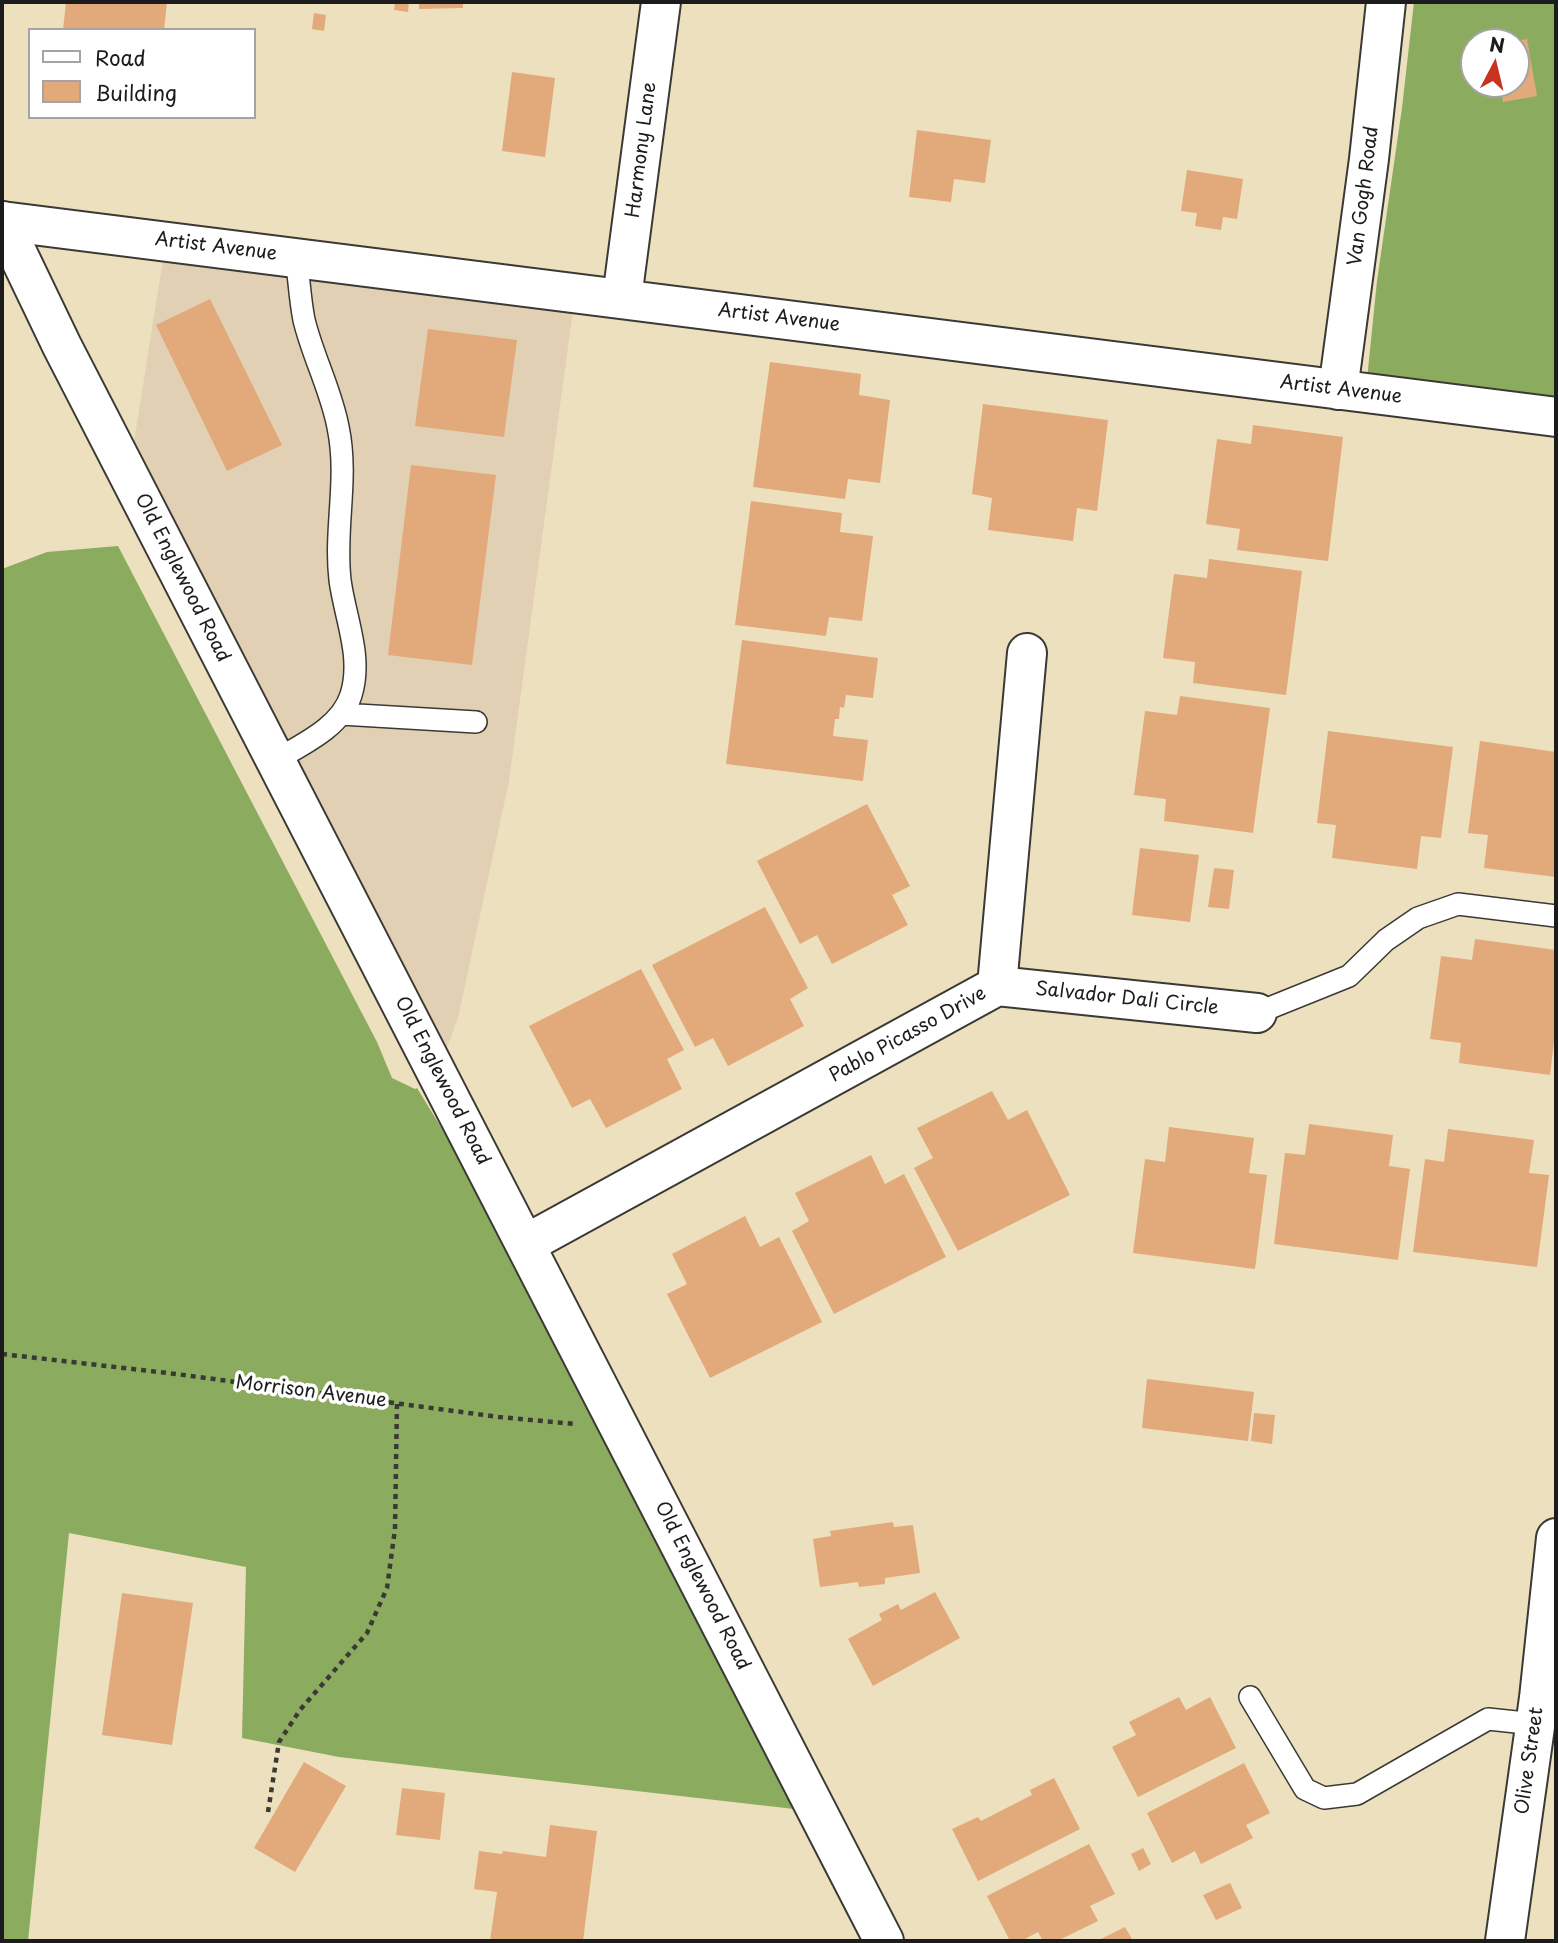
<!DOCTYPE html>
<style>
body{margin:0}
#map{position:relative;width:1558px;height:1943px;overflow:hidden;background:#ede0be;font-family:"Playpen Sans",sans-serif}
canvas{display:block}
.frame{position:absolute;inset:0;border:4px solid #1c1c1c;pointer-events:none}
.legend{position:absolute;left:28px;top:28px;width:228px;height:91px;box-sizing:border-box;background:#fff;border:2px solid #a4a4a4;margin:0;padding:9px 12px;list-style:none;font-size:21px;color:#1c1c1c}
.legend li{display:flex;align-items:center;gap:14px;height:35px}
.legend b{width:35px;border:2px solid #a4a4a4}
.north{position:absolute;left:1460px;top:28px;width:70px;height:70px;box-sizing:border-box;background:#fff;border:2px solid #a4a4a4;border-radius:50%;rotate:7deg;font-size:19px;font-weight:700;line-height:28px;text-align:center;color:#1c1c1c}
.north::after{content:'';display:block;margin:auto;width:24px;height:32px;background:#c8321e;clip-path:polygon(50% 0,100% 100%,50% 72%,0 100%)}
</style>
<div id="map">
<canvas width="1558" height="1943"></canvas>
<div class="frame"></div>
<ul class="legend">
<li><b style="height:9px;background:#fff"></b>Road</li>
<li><b style="height:19px;background:#e2a97a"></b>Building</li>
</ul>
<div class="north">N</div>
</div>
<script>
const g = document.querySelector('canvas').getContext('2d');
g.lineJoin = 'round';
function paint(path, color) { g.fillStyle = color; g.fill(path, 'evenodd'); }
function stroke(path, color, width, dash) { g.strokeStyle = color; g.lineWidth = width; g.lineCap = dash ? 'butt' : 'round'; g.setLineDash(dash || []); g.stroke(path); }
function label(font, color, halo, rows, align = 'center') {
  g.font = font + ' "Playpen Sans",sans-serif'; g.lineWidth = 7; g.setLineDash([]); g.textBaseline = 'middle'; g.strokeStyle = halo; g.fillStyle = color; for (const [text, x, y, turn = 0] of rows) {
    g.save(); g.translate(x, y); g.rotate((+turn || 0) * Math.PI / 180); g.textAlign = isNaN(turn) ? turn : align; if (halo) g.strokeText(text, 0, 0); g.fillText(text, 0, 0); g.restore();
  }
}
const built = new Path2D(`
 M165,247L574,303L509,781L458,1018L447,1048L134,442Z`);
const forest = new Path2D(`
 M1414,2H1556V427L1364,409L1377,281L1402,108ZM1474,42H1516V84H1474Z
 M118,546L377,1042L392,1078L415,1089L417,1088L455,1150L794,1809L339,1757L242,1738L246,1567L69,1533L28,1941H2V569L47,552Z`);
const building = new Path2D(`
 M66,2H167L164,30H63Z
 M395,2H409L408,12L394,10Z
 M419,2H463V8L419,9Z
 M314,13L326,15L324,31L312,29Z
 M1527,39L1537,96L1503,102L1500,84H1516V41Z
 M1474,48V84L1480,85L1472,87L1465,50Z
 M512,72L555,78L545,157L502,151Z
 M917,130L991,140L985,183L954,179L951,202L909,197Z
 M1187,170L1243,179L1237,219L1223,217L1221,230L1195,226L1197,213L1181,211Z
 M210,299L282,445L227,471L156,325Z
 M428,329L517,340L504,437L415,426Z
 M770,362L861,374L859,395L890,400L880,483L848,479L845,499L753,487Z
 M983,404L1108,420L1097,511L1077,508L1073,541L988,530L992,498L972,494Z
 M1253,425L1343,437L1328,561L1237,550L1240,529L1206,524L1217,439L1251,444Z
 M411,465L496,475L472,665L388,655Z
 M751,501L842,513L840,532L873,536L862,621L829,617L826,636L735,625Z
 M1209,559L1302,571L1286,695L1193,683L1195,662L1163,658L1174,574L1207,578Z
 M742,640L878,658L873,698L846,695L844,708L840,707L839,719H835L833,736L868,740L863,781L726,764Z
 M1180,696L1270,708L1253,833L1164,821L1166,799L1134,795L1145,711L1177,715Z
 M1328,731L1453,747L1441,838L1421,836L1417,869L1332,858L1336,825L1317,823Z
 M1480,741L1556,752V877L1484,868L1488,835L1468,833Z
 M867,804L910,886L892,895L908,925L832,964L817,935L800,944L757,861Z
 M1140,848L1199,855L1190,922L1132,915Z
 M1214,868L1234,870L1229,909L1208,907Z
 M765,907L808,988L790,999L804,1026L728,1066L713,1038L695,1047L652,965Z
 M1475,939L1556,950V1025L1550,1075L1459,1063L1461,1043L1430,1039L1441,956L1472,960Z
 M641,969L684,1050L667,1059L682,1089L606,1128L590,1099L572,1108L529,1026Z
 M992,1091L1008,1120L1027,1110L1070,1195L958,1251L914,1168L933,1158L917,1128Z
 M1309,1124L1393,1135L1389,1166L1410,1169L1398,1260L1274,1244L1285,1153L1305,1155Z
 M1169,1127L1254,1138L1249,1173L1267,1175L1255,1269L1133,1253L1145,1159L1165,1162Z
 M1448,1129L1534,1140L1529,1173L1549,1175L1537,1267L1413,1252L1425,1159L1444,1162Z
 M871,1155L885,1184L904,1174L946,1257L834,1314L792,1231L809,1221L795,1193Z
 M745,1216L760,1247L779,1237L822,1322L710,1378L667,1294L687,1284L672,1254Z
 M1147,1379L1254,1392L1248,1441L1142,1428Z
 M1254,1413L1275,1415L1272,1444L1251,1441Z
 M893,1522L894,1527L913,1525L920,1573L885,1578V1584L859,1587L858,1582L820,1587L813,1539L831,1536L830,1531Z
 M935,1592L960,1638L873,1686L848,1639L882,1620L879,1614L898,1604L901,1610Z
 M122,1593L193,1603L172,1745L102,1735Z
 M1179,1697L1186,1710L1210,1697L1236,1748L1138,1797L1112,1747L1136,1735L1129,1722Z
 M304,1762L346,1786L295,1872L254,1848Z
 M1244,1763L1270,1813L1246,1825L1253,1838L1201,1864L1195,1851L1172,1863L1147,1813Z
 M1054,1778L1080,1829L978,1881L952,1829L978,1817L981,1821L1032,1795L1030,1790Z
 M402,1788L445,1793L440,1840L396,1835Z
 M550,1825L597,1831L583,1941H490L497,1892L474,1889L479,1851L502,1854L503,1851L546,1857Z
 M1089,1844L1115,1894L1090,1906L1098,1921L1057,1941H1043L1038,1932L1021,1941H1010L987,1896Z
 M1143,1848L1151,1864L1139,1871L1131,1854Z
 M1230,1883L1242,1908L1216,1920L1203,1895Z
 M1125,1927L1133,1941H1097Z`);
const path = new Path2D(`
 M2,1354L176,1374L499,1417L575,1424
 M268,1812L279,1742L300,1710L367,1633L387,1588L395,1529L397,1403`);
const service = new Path2D(`
 M341,714L476,722
 M276,760C303,744 341,727 351,695C363,657 345,618 340,580C334,528 349,479 338,427C331,390 313,357 304,320C300,300 299,278 296,257
 M1257,1013L1349,976L1386,940L1418,918L1458,904L1556,916
 M1250,1697L1305,1789L1324,1798L1357,1794L1488,1719L1535,1724`);
const minor = new Path2D(`
 M2,221L1556,417
 M622,298L661,2
 M1338,390L1369,159L1386,2
 M997,986L1257,1013
 M526,1244L997,986L1027,653
 M1505,1941L1539,1698L1556,1538`);
const tertiary = new Path2D(`
 M2,221L62,346L884,1941`);
const streetNames = [
 ["Harmony Lane",642,150,-83],
 ["Van Gogh Road",1364,196,-83],
 ["Artist Avenue",216,247,7],
 ["Artist Avenue",779,318,7],
 ["Artist Avenue",1341,390,7],
 ["Old Englewood Road",182,578,63],
 ["Salvador Dali Circle",1127,999,6],
 ["Pablo Picasso Drive",908,1035,-29],
 ["Old Englewood Road",442,1081,63],
 ["Morrison Avenue",311,1392,7],
 ["Old Englewood Road",702,1586,63],
 ["Olive Street",1530,1761,-82]
];
paint(built, '#e2d0b4');
paint(forest, '#8bab5f');
paint(building, '#e2a97a');
stroke(service, '#3b3934', 24);
stroke(minor, '#3b3934', 42);
stroke(tertiary, '#3b3934', 42);
stroke(path, '#3b3934', 4.5, [5, 5]);
stroke(service, '#fff', 21);
stroke(minor, '#fff', 38);
stroke(tertiary, '#fff', 38);
label('19px', '#1c1c1c', '#fff', streetNames);
</script>
